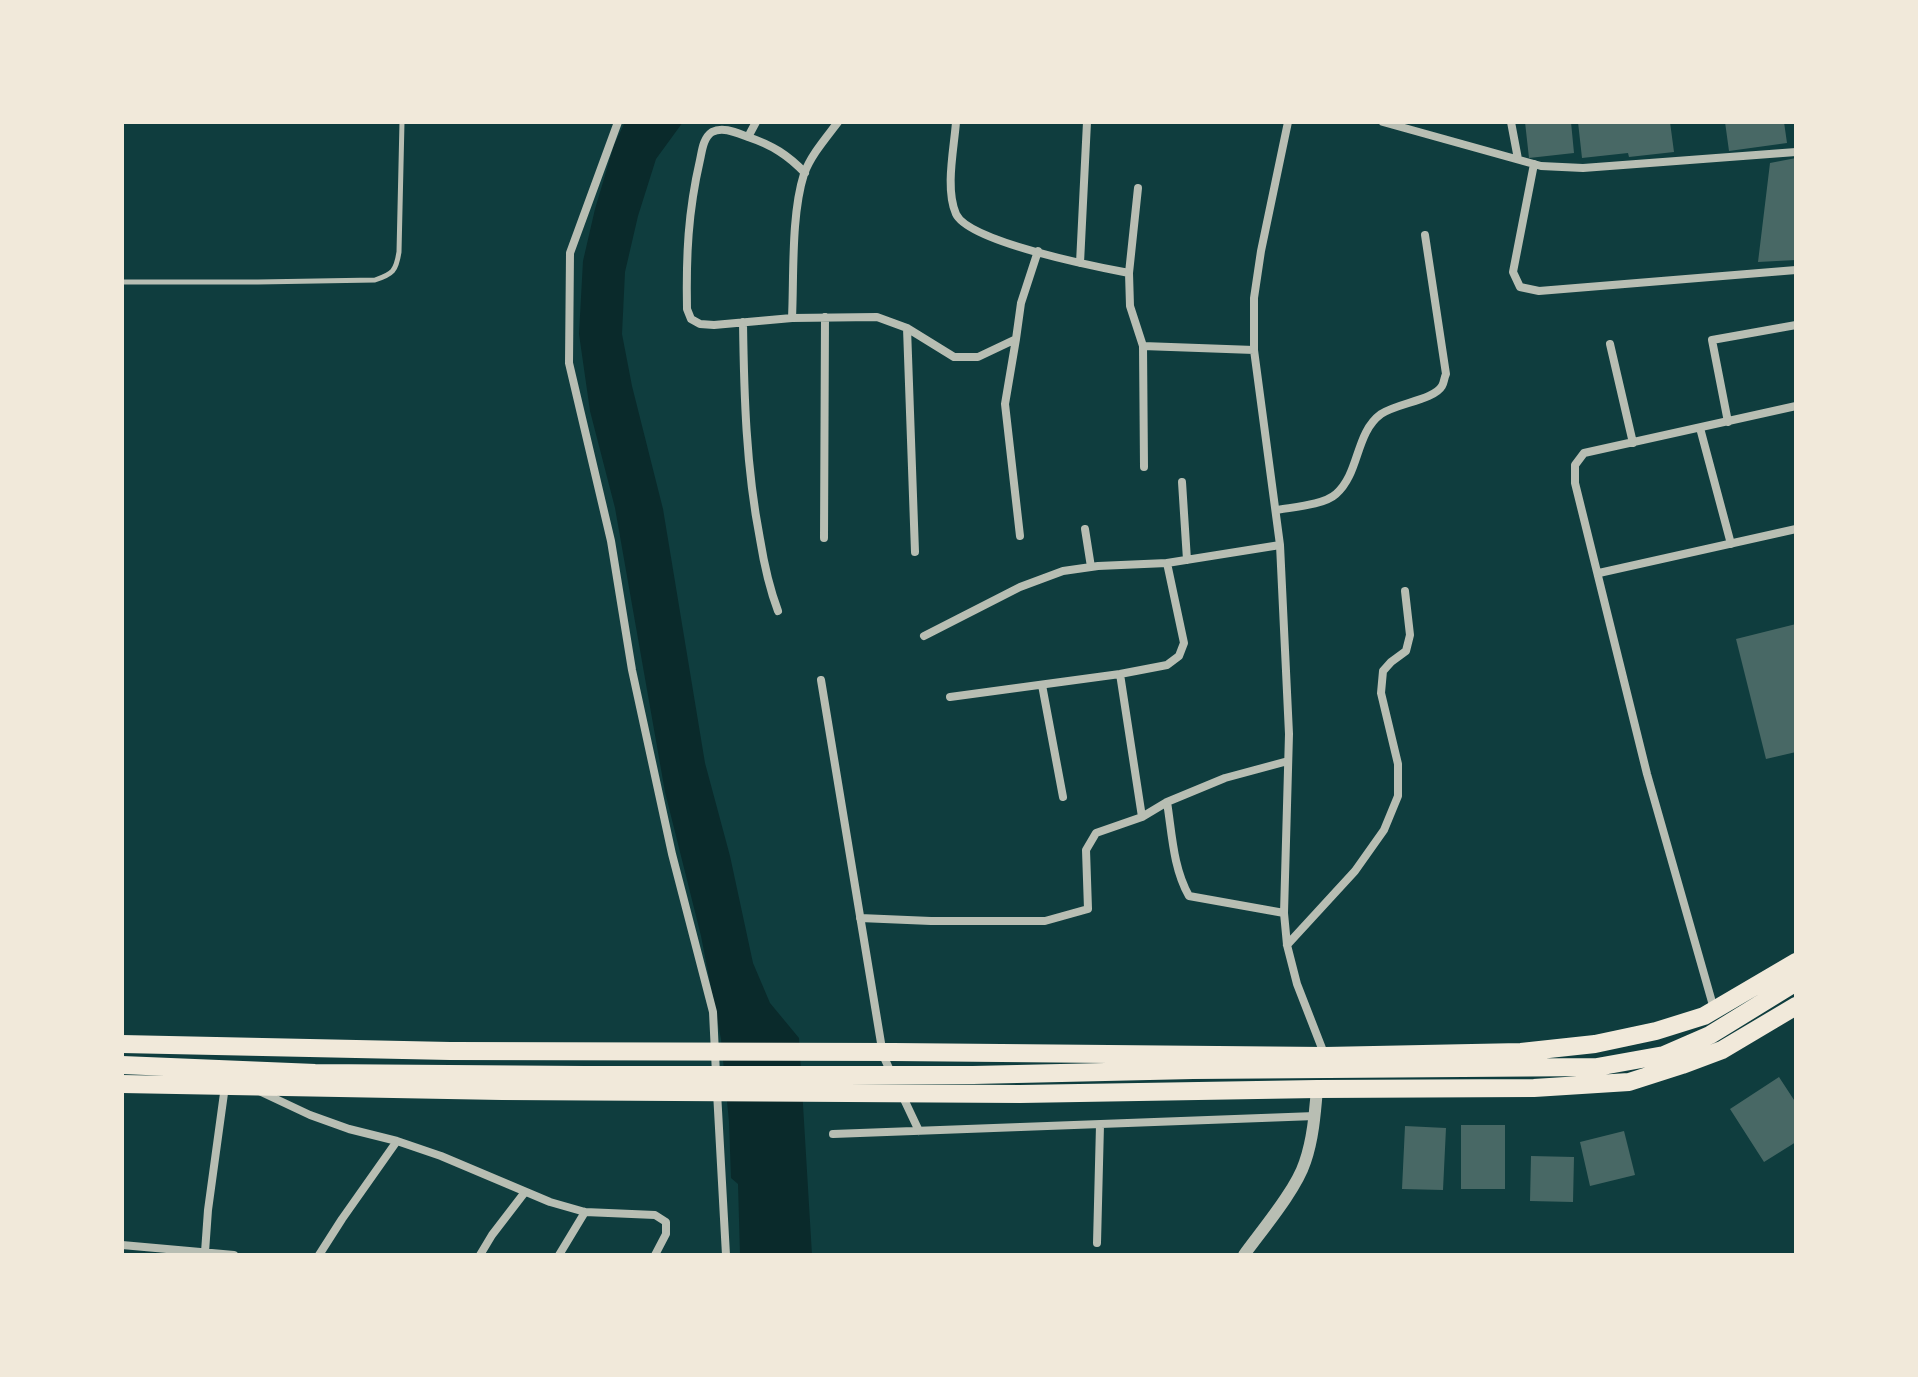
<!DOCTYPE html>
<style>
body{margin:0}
#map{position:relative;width:1918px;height:1377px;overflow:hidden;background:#0f3d3e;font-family:Helvetica,sans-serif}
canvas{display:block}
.frame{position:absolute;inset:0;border:124px solid #f1e9da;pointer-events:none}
</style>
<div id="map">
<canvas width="1918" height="1377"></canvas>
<div class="frame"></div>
</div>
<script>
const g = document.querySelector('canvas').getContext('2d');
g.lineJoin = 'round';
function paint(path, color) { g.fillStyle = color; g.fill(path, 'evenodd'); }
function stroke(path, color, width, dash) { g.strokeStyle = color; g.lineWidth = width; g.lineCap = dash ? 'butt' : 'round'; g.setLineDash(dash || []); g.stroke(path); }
const water = new Path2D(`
 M625,122H683L656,159L638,216L625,272L622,334L632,386L663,509L705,763L730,856L753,963L770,1003L799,1038L812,1255H740L738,1184L731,1178L729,1122L721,1039L701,936L665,792L615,508L590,411L579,334L583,261L595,209L614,145Z`);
const building = new Path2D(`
 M1525,122H1571L1574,153L1529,158Z
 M1578,122H1670L1674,152L1629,157L1628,153L1582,158Z
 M1725,122H1784L1787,143L1729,151Z
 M1796,158V260L1758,262L1770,163Z
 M1796,624V752L1766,759L1736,639Z
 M1779,1077L1796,1103V1142L1764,1162L1730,1109Z
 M1461,1125H1505V1189H1461Z
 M1405,1126L1446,1128L1443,1190L1402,1189Z
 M1624,1131L1635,1175L1590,1186L1580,1142Z
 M1531,1156L1574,1157L1573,1202L1530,1201Z`);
const service = new Path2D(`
 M122,282H258L375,280C393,274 396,271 399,252L402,122`);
const minor = new Path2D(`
 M618,122L570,253L569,363L611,541L632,670L672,854L713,1012L716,1074
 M956,122C954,149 945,189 956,214C969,242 1097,267 1129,273
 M1288,122L1261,251L1254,298V350L1280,545L1289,734L1284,913L1287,945L1297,984L1325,1056
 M1383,122L1541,166L1583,168L1796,152
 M1511,122L1518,159
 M748,137L756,122
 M1534,164L1513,272L1520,287L1539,291L1796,270
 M805,173C788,155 772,145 748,137C737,133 723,126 712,132C703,138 702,151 700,160C688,212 686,256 687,309L691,319L700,324L714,325L792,318L877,317L907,328L954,357H978L1016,339L1021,303L1038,251
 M1138,188L1129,273L1130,306L1143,346L1144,467
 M1080,263L1087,122
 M792,318C794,275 791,215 804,174C811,155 826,138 838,122
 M743,322C744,395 746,467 760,539C764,564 769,587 778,611
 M907,328L915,552
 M1016,339L1005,404L1020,536
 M1610,344L1633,443
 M1143,346L1254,350
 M1728,422L1712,340L1796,325
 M1700,428L1731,544
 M1182,482L1187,560
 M1277,510C1293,507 1324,505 1336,494C1360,473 1355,433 1381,414C1397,403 1434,400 1442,386C1444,383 1444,378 1446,374L1425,235
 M1085,529L1091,567
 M824,538L825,317
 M1599,573L1796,529
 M924,636L1020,587L1063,571L1098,566L1167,563L1280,545
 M1120,674L1142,817
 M821,680L883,1055L892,1075
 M1042,685L1063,797
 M950,697L1120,674L1167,665L1179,656L1184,643L1167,563
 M1167,802C1172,833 1173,868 1189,896L1284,913
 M860,918L931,921H1045L1088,909L1086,850L1096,833L1142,817L1167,802L1225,778L1288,761
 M1287,945L1355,871L1384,830L1398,796V764L1381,693L1383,671L1391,662L1406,651L1410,635L1405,591
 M1714,1009L1647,774L1575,483V465L1584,453L1796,406
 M259,1091L310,1115L349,1129L397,1141L441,1156L550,1202L585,1212L655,1215L666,1222V1234L655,1255
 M717,1092L726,1255
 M902,1095L919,1131
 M833,1134L1315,1116
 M1097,1243L1100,1125
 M122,1245L234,1255
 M205,1252L208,1210L225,1086
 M319,1255L342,1219L397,1141
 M480,1255L492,1235L525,1192
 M559,1255L585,1212`);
const tertiary = new Path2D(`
 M1244,1255C1262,1230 1296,1190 1305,1162C1313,1139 1315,1113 1317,1089`);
const trunk = new Path2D(`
 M122,1044L450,1051L893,1052L1325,1056L1521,1052L1595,1044L1656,1031L1704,1016L1796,962
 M122,1065L315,1073L584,1075H973L1193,1070L1597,1067L1664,1055L1710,1035L1796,982
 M122,1084L502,1091L1020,1094L1317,1089L1534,1088L1629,1082L1682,1065L1722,1050L1796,1006`);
paint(water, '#0a2a2b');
paint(building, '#486865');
stroke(service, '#b8beb3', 5);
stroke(minor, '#b8beb3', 8);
stroke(tertiary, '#b8beb3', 12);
stroke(trunk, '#f1e9da', 18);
</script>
